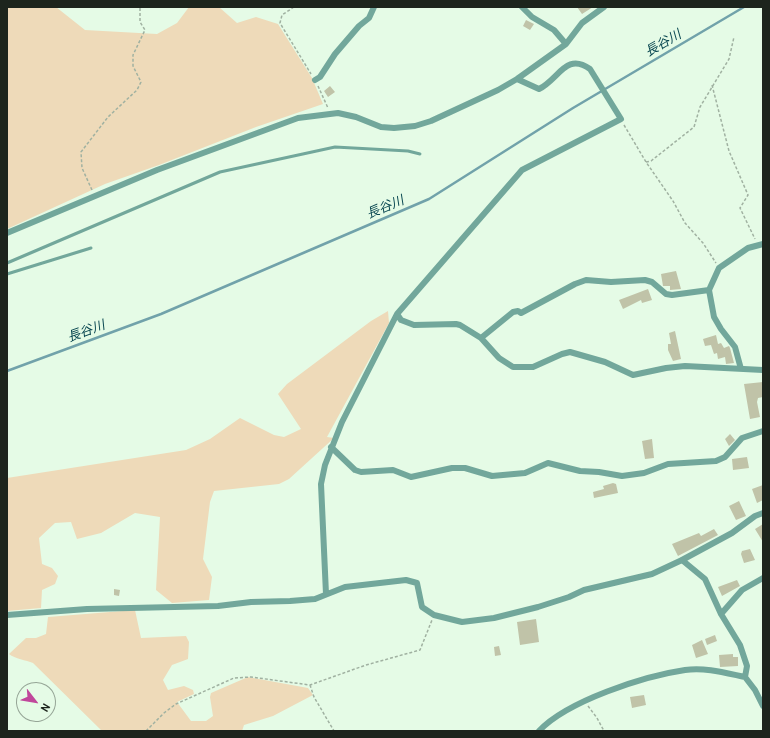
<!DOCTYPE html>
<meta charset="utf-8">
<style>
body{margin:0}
#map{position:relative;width:770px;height:738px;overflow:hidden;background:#e5fbe6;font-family:Barlow,sans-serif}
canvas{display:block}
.frame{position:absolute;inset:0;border:8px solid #1d251d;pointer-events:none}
.north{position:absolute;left:16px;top:682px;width:40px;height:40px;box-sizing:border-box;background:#e5fbe6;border:1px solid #95a596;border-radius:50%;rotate:121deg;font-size:11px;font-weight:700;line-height:16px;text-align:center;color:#1d251d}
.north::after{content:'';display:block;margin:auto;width:14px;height:18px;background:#c0479b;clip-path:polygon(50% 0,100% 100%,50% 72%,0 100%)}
</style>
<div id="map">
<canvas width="770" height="738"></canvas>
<div class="frame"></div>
<div class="north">N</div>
</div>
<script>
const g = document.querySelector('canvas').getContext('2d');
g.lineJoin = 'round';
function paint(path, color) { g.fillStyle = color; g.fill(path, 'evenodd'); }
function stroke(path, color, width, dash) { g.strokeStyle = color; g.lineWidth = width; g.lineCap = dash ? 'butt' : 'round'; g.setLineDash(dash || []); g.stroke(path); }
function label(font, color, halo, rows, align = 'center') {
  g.font = font + ' Barlow,"Noto Sans JP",sans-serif'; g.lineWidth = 3; g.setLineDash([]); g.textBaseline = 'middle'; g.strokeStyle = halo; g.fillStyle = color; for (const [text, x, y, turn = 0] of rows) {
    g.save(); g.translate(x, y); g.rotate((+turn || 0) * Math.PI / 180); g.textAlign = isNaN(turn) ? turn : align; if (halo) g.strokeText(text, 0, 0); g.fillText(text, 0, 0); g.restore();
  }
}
const green = new Path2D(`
 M7,7H56L85,30L157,34L177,23L189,7H219L237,23L256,17L278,24L312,78L323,104L256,127L159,165L105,184L7,229Z
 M388,311L389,323L327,437L334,438L289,479L279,484L214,491L210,502L203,559L212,577L209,600L172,603L156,590L160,517L135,513L101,533L77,539L71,522L55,523L39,538L42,564L52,568L58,576L55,584L42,590L41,608L7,611V478L186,450L210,439L240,418L274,435L284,437L301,429L278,394L287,384L371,321Z
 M135,610L141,638L186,636L189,642L188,659L172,665L163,680L168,690L184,686L193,690L194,694L177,702L191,721H206L213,716L210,697L211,693L248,677L308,688L313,695L273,716L244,725L242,731H102L33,663C26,660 15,659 9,654L26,638H36L46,634L48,617Z`);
const stream = new Path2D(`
 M7,371L161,314L429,199L573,108L744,7`);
const building = new Path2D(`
 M577,7H593L582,14Z
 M526,20L534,24L530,30L523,26Z
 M330,86L335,92L328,97L324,91Z
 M676,271L681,289L670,290V286H663L661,274Z
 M648,289L652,300L642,303L641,300L623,309L619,300Z
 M675,331L681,359L673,361L668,350V344H671L669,333Z
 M716,335L718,344L721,343L724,348L729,346L730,348L734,363L726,364L725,357L718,359L717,353L714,354L711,345L705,346L703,339Z
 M763,382V397L758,398L757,402L760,417L750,419L744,384Z
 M730,434L735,440L729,446L725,439Z
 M652,439L654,458L645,459L642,441Z
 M747,457L749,468L733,470L732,459Z
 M613,483L616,484L618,493L594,498L593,492L604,489L603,486Z
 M763,485V500L757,503L752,489Z
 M739,501L746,516L736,520L729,506Z
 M763,524V542L755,529Z
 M714,529L718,535L678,556L672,544L699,533L701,536Z
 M750,549L755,560L744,563L741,554L742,551Z
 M737,580L740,586L722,596L718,587Z
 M114,589L120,590L119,596L114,595Z
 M536,619L539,642L520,645L517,622Z
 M715,635L717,641L707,645L705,639Z
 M702,640L708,654L696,658L692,645Z
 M499,646L501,655L495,656L494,647Z
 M733,654V657H738V666L720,667L719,655Z
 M644,695L646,705L632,708L630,697Z`);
const path = new Path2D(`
 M294,7L282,15L280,23L311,74
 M712,85L729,151L748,195L740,208L755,239
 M318,86L328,108
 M624,125L646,162L673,201L685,223L703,243L716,263
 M646,162L651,161L694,127L700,107L729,59L734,37
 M92,190L82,168L81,152L108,117L137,90L141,82L133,66V55L145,30L140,22V7
 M310,685L314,697L334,731
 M588,706L597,718L604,731
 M146,731L164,713L176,704L234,678L251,677L310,685L366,665L420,650L432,620`);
const service = new Path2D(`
 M7,263L220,172L335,147L408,151L420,154
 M7,274L91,248`);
const minor = new Path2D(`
 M522,7L532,17L554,30L566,44
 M517,79L539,89C559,79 566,52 590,69L621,119L522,170L397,314L401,320L414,325L456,324L460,325L481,338L499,358L513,367H533L562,354L570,352L605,362L633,375L666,368L685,366L763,370
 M315,80L320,77L335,54L359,26L369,18L374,7
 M7,233L157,170L298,118L338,113L356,117L381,127L394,128L415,126L431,121L498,90L517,79L566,44L582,23L604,7
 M481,338L513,312L518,311L521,313L575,284L586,280L611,282L645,280L652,282L666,294L672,295L709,290
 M741,369L735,347L721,329L714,317L709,290L719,268L748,248L763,244
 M331,447L355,470L361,472L393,470L411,477L452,468H465L492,476L525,473L548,463L580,471L599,472L622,476L644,473L668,464L716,461L725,457L742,438L763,431
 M682,560L705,579L721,614L740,645L747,666L745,677
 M326,594L321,484L325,465L342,422L397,314
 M721,614L742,590L763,578
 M7,615L87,609L218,606L251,602L290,601L315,599L345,587L406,580L417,583L422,607L434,615L462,622L494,618L538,607L569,597L584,590L652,574L682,560L732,533L755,516L763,513
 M539,731C567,701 644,676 685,670C705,667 726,673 745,677L755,690L763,706`);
const waterNames = [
 ["長谷川",663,43,-30],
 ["長谷川",385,207,-23],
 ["長谷川",86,331,-20]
];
paint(green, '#eedab9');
stroke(stream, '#71a2aa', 2.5);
paint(building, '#c0c3a8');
stroke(path, '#a0b1a1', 1.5, [3, 2]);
stroke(service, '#72a79b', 3);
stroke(minor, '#72a79b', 6);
label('italic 13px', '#084650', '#e5fbe6', waterNames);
</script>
